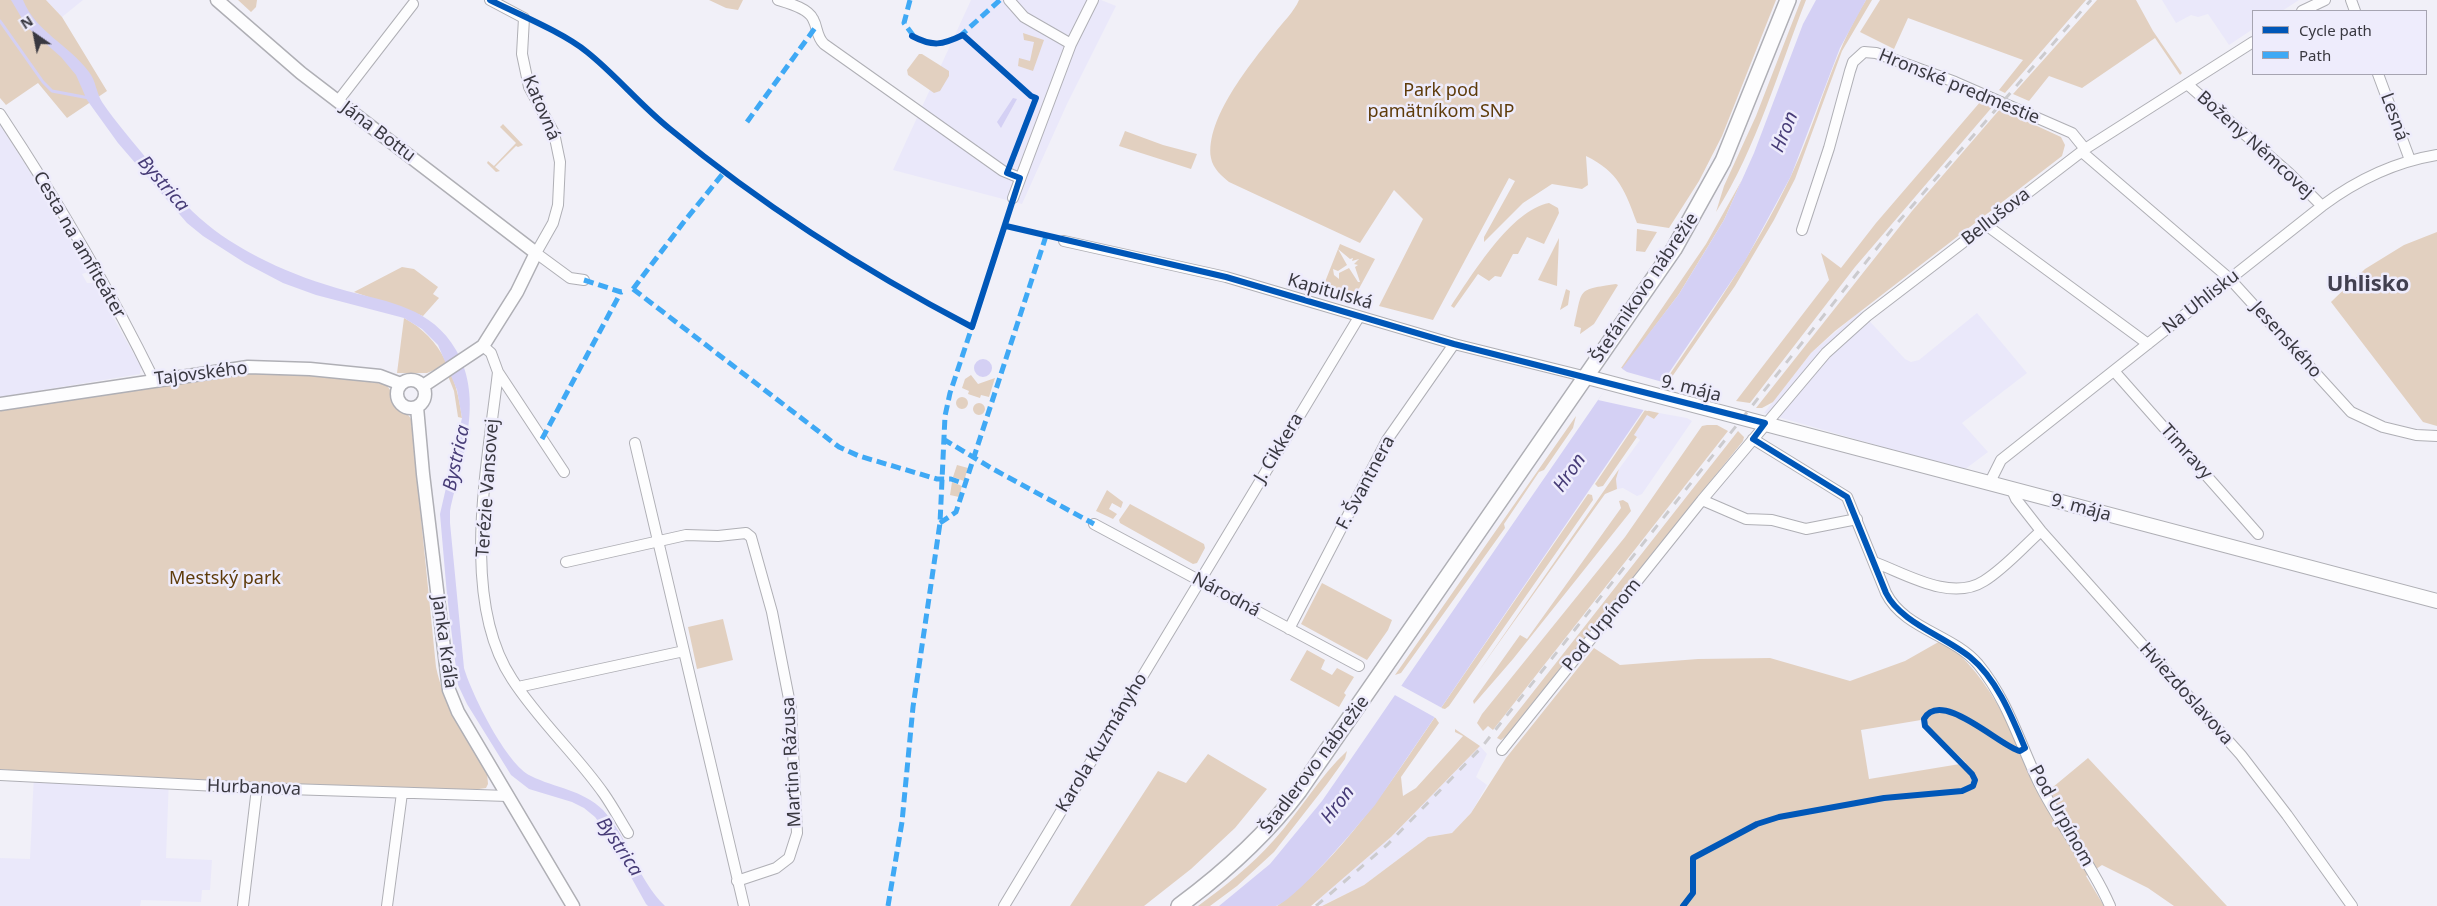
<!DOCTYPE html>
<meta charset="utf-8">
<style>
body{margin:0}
#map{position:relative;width:2437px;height:906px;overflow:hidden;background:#f1f0f8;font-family:"Noto Sans",sans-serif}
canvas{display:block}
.legend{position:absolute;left:2252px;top:10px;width:175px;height:65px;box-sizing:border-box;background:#eeecfc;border:1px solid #a6a4b1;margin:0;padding:6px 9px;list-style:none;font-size:15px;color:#393840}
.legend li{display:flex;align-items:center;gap:10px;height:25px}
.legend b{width:25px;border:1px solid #a6a4b1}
.north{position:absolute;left:10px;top:10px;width:50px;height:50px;-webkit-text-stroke:4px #eeecfc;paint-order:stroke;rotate:327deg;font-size:14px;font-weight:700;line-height:20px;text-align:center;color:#393840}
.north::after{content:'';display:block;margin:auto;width:18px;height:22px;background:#393840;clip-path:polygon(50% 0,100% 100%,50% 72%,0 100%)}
</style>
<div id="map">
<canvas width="2437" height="906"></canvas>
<ul class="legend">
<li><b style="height:6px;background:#0057b8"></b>Cycle path</li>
<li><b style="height:6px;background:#3fa9f5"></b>Path</li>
</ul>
<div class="north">N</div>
</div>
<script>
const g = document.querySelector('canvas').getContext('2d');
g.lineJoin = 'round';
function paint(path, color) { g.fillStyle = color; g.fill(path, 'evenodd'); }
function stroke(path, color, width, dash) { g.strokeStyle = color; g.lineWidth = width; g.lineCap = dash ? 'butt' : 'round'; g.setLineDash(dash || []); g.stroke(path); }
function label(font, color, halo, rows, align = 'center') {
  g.font = font + ' "Noto Sans",sans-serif'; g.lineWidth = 5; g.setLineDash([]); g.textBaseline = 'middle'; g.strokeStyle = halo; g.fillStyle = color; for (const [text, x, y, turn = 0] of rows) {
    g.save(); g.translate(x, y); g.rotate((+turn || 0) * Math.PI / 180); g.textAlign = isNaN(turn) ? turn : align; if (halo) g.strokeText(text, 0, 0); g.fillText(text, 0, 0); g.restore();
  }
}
const built = new Path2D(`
 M46,0H83L62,17Z
 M971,0H1101L1116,6L1067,104L1022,204L893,170Z
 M2162,0H2299L2282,11H2253V29L2229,45L2208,14L2198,17L2191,15L2176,23Z
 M0,125L36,181L88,272L82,274L87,283H94L141,367L140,374L0,397Z
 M1860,311L1905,359L1911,362L1919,360L1977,313L2027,373L1962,423L1988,452L1964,470L1764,413L1811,353Z
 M1659,413L1687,418L1692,421L1642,494L1637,496L1623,488L1617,489L1616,479L1619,469L1640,440L1634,435L1647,414L1654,419Z
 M1480,746L1487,754L1476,777L1487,785L1471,813L1452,833L1428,837L1364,885L1321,906L1317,901L1391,837Z
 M34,773L169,778L166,858L212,860L210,890H202L201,902L141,900L140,906H0V858L30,859Z`);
const green = new Path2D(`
 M0,0H46L62,17L107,91L67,118L38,83L6,105L0,98Z
 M238,0H257L256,7L251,12Z
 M709,0H743L738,10L726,8Z
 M1299,0H1776L1722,136L1699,181L1669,228L1637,223C1625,191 1619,172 1586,156L1588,185L1582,189L1552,184L1523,203L1484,242V237L1515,181L1509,178L1433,320L1379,306L1423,219L1394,190L1360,243L1229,182C1222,176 1213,169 1211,158C1205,119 1251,63 1274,34C1282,23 1294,12 1299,0Z
 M1801,0H1806C1778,71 1757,147 1716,212L1724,186L1756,116Z
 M1866,0H1872L1842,51L1795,179L1774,220L1735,286L1667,384L1664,383C1709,316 1755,251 1790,178C1818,120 1831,56 1866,0Z
 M1880,0H2086L2005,93L1999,90L2023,60L1908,18L1894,49L1860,32Z
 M2097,0H2136L2153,31L2182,73L2180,75L2155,38L2082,88L2049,76L2029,101L2013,94Z
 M1023,33L1044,40L1033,71L1018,66L1019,58L1030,61L1034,42L1024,40Z
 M919,54H922L949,71V76L940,91L934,93L908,75L907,70Z
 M1981,101L1993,106L1855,267L1750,403L1736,401L1829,280L1821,253L1841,268L1876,223Z
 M2000,109L2061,137L2065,145L2062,156L1835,331L1811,353L1773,402L1762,408H1756L1912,211Z
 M503,124L523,145L518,147L516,146L495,167L500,171L496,172L487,163L488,161L494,166L516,143L500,127Z
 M1125,131L1163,145L1197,154L1191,169L1119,146Z
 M1742,180L1724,220L1679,294L1623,369L1621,368L1706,244Z
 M1549,203L1558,208L1559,213L1544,244L1527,237L1518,254H1513L1501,277L1495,276L1489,281L1478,274L1454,308L1451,306C1472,275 1511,210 1549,203Z
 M1637,229L1657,232L1645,252L1636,251Z
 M2437,232V426L2423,422L2331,302L2365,269L2404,245Z
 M1559,238L1557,286L1538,280Z
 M1340,244L1375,259L1355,296L1347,300L1321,292ZM1338,249L1350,259L1353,258L1352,261L1359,259L1354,264L1358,265L1355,267L1360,282H1358L1349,268L1339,273V279L1334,275L1333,269L1338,271L1347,265Z
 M402,267L414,269L438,287L433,294L439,298L423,316L354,292Z
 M1616,284L1618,285L1594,324L1580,334L1581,328L1574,326C1583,288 1576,290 1616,284Z
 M1566,289L1570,291L1568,305L1560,310Z
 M404,318C442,338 457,377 462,418L458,417L454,391L444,366L427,373H397Z
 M239,373H303L385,384C392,390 392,396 397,402C401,409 407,412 411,419L436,667C444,706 467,738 487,772L488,784L486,788L472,790L228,782L34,773L0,769V409Z
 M971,375L978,384L995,378L989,397L981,395L980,398L968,394L969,391L962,388L965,379Z
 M956 403a6 6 0 1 1 12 0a6 6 0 1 1-12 0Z
 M973 409a6 6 0 1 1 12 0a6 6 0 1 1-12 0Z
 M1645,410L1659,413L1654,419L1647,415L1634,435L1637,437L1603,486L1598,487L1595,484Z
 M1576,416L1573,428L1544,470L1539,472L1504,524L1505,528L1401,673L1395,675Z
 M1707,425H1717L1728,431L1493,730L1488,726L1483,731L1477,723L1482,714L1625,537L1702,426Z
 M1738,431L1744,437L1743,441L1506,736L1501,740L1497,738Z
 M957,465L968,468L964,481L953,477Z
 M1619,469L1616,479L1617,489L1605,494L1478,672Z
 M952,482L962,486L959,497L950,495Z
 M1107,490L1123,502L1121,508L1112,503L1109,509L1117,514L1113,519L1096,511Z
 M1588,494L1592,495L1593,500L1449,706L1445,709L1441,708Z
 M1623,500L1628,503L1631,511L1513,659L1474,704L1473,701L1520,635L1527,639L1621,508L1619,501Z
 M1130,504L1204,544L1205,548L1197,563L1193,564L1120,523L1119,520Z
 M1322,583L1392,620L1388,630L1367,660L1301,624Z
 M723,619L733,660L697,669L688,627Z
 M1942,640C1994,678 2015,740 2041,797L2088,758L2227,906H2174L2148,888L2102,865L2086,876L2104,906H1322L1364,885L1428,837L1452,833L1471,813L1506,758L1594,648L1620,665L1698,659L1770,658L1850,681L1905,661ZM1921,720L1966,763L1869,779L1861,730Z
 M1307,650L1325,660L1321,669L1332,675L1337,668L1354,677L1344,693L1346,695L1339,707L1290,680Z
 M1435,717L1439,723L1401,777L1403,796L1416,788L1463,736L1455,732V729L1480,746L1391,837L1311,906H1277C1343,856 1389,785 1435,717Z
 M1347,751L1345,759L1327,784L1274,852L1237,886L1210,906H1198C1225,886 1251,866 1274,840C1300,811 1319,777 1347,751Z
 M1208,754L1267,789L1235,828L1191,869L1144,906H1070L1158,771L1186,783Z`);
const water = new Path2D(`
 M11,0H23C36,32 69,45 89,72C96,81 96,92 102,102C117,124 135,144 151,164C169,185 186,208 208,225C225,239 246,251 266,261C292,274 319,283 347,291C389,302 432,308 456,350C485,400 461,459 450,511V523L464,668C472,695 507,765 531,776C555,788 583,790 603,810C629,838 637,879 665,906H648L646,904L606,832L595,817L584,808L572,802L529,789L511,775L467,704L458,685L447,595L440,514L462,418L457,390L438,345L422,329L404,318L316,295L283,283L245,263L203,236L187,223L118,143L87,100L76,75L61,57L27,27Z
 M1816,0H1866L1840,48L1791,176L1745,261L1375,805C1359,824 1296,900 1276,906C1265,906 1232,906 1219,906L1270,864L1322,801L1598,400L1679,294L1724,220L1754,153L1803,24Z
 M1013,98L1017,99L1001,128L997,122Z
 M974 368a9 9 0 1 1 18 0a9 9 0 1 1-18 0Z`);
const pier = new Path2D(`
 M1621,368L1627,372L1666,383L1648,411L1598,400Z
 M1400,685L1442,708L1436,718L1393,694Z`);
const stream = new Path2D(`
 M0,21L43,82L52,91L89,98`);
const minor = new Path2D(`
 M490,0L524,18L522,54L529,87L554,133L560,162L558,205L553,223L536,253L570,278L584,280
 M778,0C788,3 808,8 813,19C818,28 816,36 824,44L1003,171L1020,178
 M1009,0L1024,17L1071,44
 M2351,0L2355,11
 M2302,11L2325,0
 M2378,74L2410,160
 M2187,84L2289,173L2322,206
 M338,101L413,4
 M0,114C55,197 110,290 154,380
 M2082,152L2230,279L2351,412L2383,427L2416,435L2437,436
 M1013,198L1071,44L1093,0
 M1986,225L2148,344
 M1802,230L1829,148L1850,71L1853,62L1864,52L1876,53L1955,82L2072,133L2085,149
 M1064,241L1226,277L1454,344L1587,377
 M483,346L491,353L498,372L564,472
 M2114,371L2258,534
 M498,372C488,462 459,599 512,679C539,721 576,754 604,794C613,807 620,820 628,833
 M1753,439L1847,497L1886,593C1904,629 1952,634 1978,664C2007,699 2019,741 2038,781C2059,825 2091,862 2110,906
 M635,443L744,906
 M1989,484L2001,460L2322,206C2357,180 2394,162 2437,155
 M2012,490L2016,499L2041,531L2241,755L2287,815L2352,906
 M1702,500L1746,519L1772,520L1806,529L1857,519
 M1094,524L1359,666
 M566,562L686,535L718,536L746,533L751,537L772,612L791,709L797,833L789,858L776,868L737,881
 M1874,562C1906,574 1951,602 1984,581C2005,568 2023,547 2041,531
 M1289,629L1387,440L1454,344
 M518,687L684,651
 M1502,750L1702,500L1826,353L1867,316L2085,149L2253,42
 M0,775L257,788L508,796
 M243,906L257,788
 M387,906L402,793
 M1004,906L1359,317`);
const tertiary = new Path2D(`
 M217,0L301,73L536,253L517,292L483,346L423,386
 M397 394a14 14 0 1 1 28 0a14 14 0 1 1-28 0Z
 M0,404L248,367L310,369L380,376L401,384
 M417,407L423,474L449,690L458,712L573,906`);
const secondary = new Path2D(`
 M1587,377L2437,601`);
const primary = new Path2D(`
 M1179,906C1225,872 1265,836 1299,791L1674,249L1723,161L1788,0`);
const rail = new Path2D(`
 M1316,906L1388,844L1481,748L1893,228L2091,0`);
const quiet = new Path2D(`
 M910,0L904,23L915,38
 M959,37L1000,0
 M747,122L815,28
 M584,280L621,292L626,291
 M633,289L839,447L859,456L937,479H951L965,484
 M633,289L683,223L725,171
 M542,439L621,292
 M943,439L993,469L1094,524
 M940,523L956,512L1046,236
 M888,906L902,822L913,707L940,523L945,416L950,393L973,324`);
const cycleway = new Path2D(`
 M490,0C518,14 564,33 587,52C616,75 640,105 670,129C763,206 865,271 972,327L1020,178L1007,173L1036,98L1031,96L963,35C942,45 933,47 912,36
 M1006,226L1226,277L1454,344L1765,423L1753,439L1847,497L1886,593C1900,622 1944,636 1970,657C1997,679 2012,717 2025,748L2020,751C2001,747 1941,688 1924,719L1925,726L1972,774L1975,780L1973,786L1962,791L1884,798L1779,817L1757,824L1693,858V893L1683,906`);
const streetNames = [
 ["Hronské predmestie",1959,87,22],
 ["Katovná",541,108,67],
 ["Lesná",2394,117,70],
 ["Jána Bottu",378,132,37],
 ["Boženy Němcovej",2255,145,42],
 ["Bellušova",1996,217,-38],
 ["Cesta na amfiteáter",79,245,60],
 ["Štefánikovo nábrežie",1645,288,-56],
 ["Kapitulská",1330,292,16],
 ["Na Uhlisku",2201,302,-38],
 ["Jesenského",2286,340,48],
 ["Tajovského",201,374,-7],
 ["9. mája",1691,389,14],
 ["J. Cikkera",1279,448,-59],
 ["Timravy",2186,452,48],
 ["F. Švantnera",1366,483,-62],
 ["Terézie Vansovej",488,488,-86],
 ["9. mája",2081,508,15],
 ["Národná",1226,595,28],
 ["Pod Urpínom",1602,625,-51],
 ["Janka Kráľa",444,642,82],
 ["Hviezdoslavova",2186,694,48],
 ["Karola Kuzmányho",1102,743,-59],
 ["Martina Rázusa",792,762,-93],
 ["Štadlerovo nábrežie",1315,765,-53],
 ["Hurbanova",254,788,2],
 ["Pod Urpínom",2061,816,61]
];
const parkNames = [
 ["Park pod",1441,91],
 ["pamätníkom SNP",1441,112],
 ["Mestský park",225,579]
];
const waterNames = [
 ["Hron",1785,132,-68],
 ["Bystrica",163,184,49],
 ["Bystrica",457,458,-78],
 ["Hron",1570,473,-55],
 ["Hron",1338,805,-52],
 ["Bystrica",619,847,56]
];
const districtNames = [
 ["Uhlisko",2368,285]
];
paint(built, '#eae8fa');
paint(green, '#e2d0c0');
paint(water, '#d4d0f4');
paint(pier, '#f1f0f8');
stroke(stream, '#d4d0f4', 3);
stroke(minor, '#afafb5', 12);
stroke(tertiary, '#afafb5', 15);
stroke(secondary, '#afafb5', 16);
stroke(primary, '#afafb5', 18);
stroke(minor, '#fdfdfe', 10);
stroke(tertiary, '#fdfdfe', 12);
stroke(secondary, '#fdfdfe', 14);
stroke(primary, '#fdfdfe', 15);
stroke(rail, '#cccbce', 3, [9, 9]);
stroke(quiet, '#3fa9f5', 5, [10, 5]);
stroke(cycleway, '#0057b8', 6);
label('18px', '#393840', '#eeecfc', streetNames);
label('18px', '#5e3b0a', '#eeecfc', parkNames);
label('italic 19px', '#473c77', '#eeecfc', waterNames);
label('bold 22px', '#424050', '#eeecfc', districtNames);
</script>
